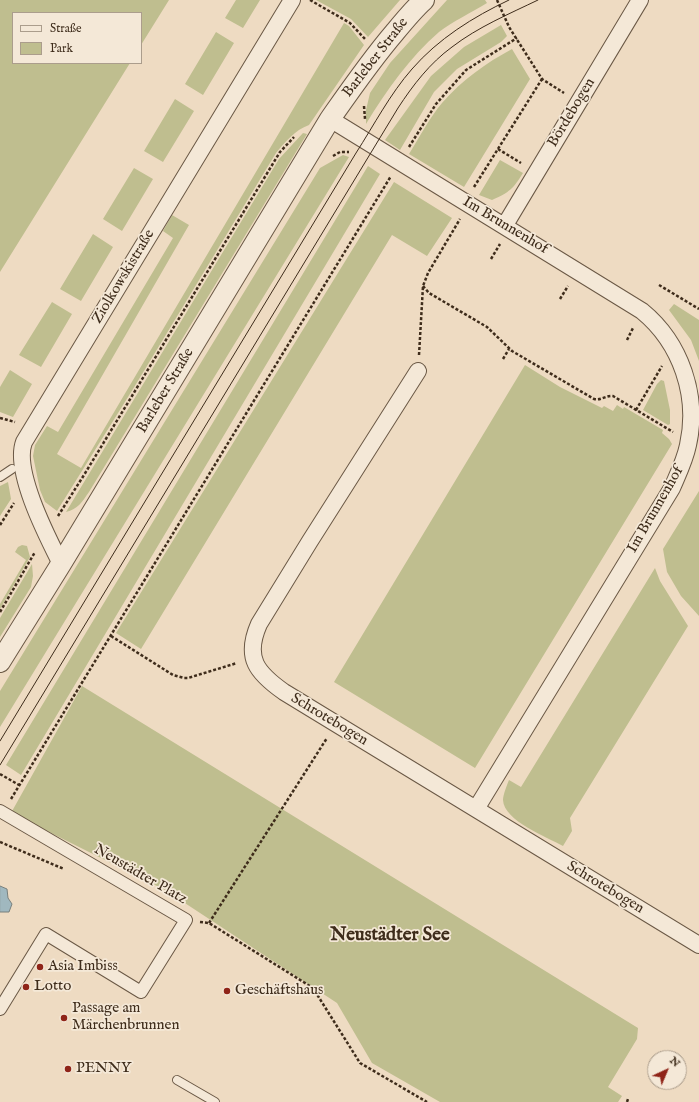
<!DOCTYPE html>
<meta charset="utf-8">
<style>
body{margin:0}
#map{position:relative;width:699px;height:1102px;overflow:hidden;background:#eedbc2;font-family:"IM FELL English",serif}
canvas{display:block}
.legend{position:absolute;left:12px;top:12px;width:130px;height:52px;box-sizing:border-box;background:#f4e8d7;border:1px solid #ab9d8c;margin:0;padding:5px 7px;list-style:none;font-size:12px;color:#3e2c1b}
.legend li{display:flex;align-items:center;gap:8px;height:20px}
.legend b{width:20px;border:1px solid #ab9d8c}
.north{position:absolute;left:647px;top:1050px;width:40px;height:40px;box-sizing:border-box;background:#f4e8d7;border:1px solid #ab9d8c;border-radius:50%;rotate:44deg;font-size:11px;font-weight:700;line-height:16px;text-align:center;color:#3e2c1b}
.north::after{content:'';display:block;margin:auto;width:14px;height:18px;background:#8f2418;clip-path:polygon(50% 0,100% 100%,50% 72%,0 100%)}
</style>
<div id="map">
<canvas width="699" height="1102"></canvas>
<ul class="legend">
<li><b style="height:5px;background:#f4e8d7"></b>Straße</li>
<li><b style="height:11px;background:#bfbe8f"></b>Park</li>
</ul>
<div class="north">N</div>
</div>
<script>
const g = document.querySelector('canvas').getContext('2d');
g.lineJoin = 'round';
function paint(path, color) { g.fillStyle = color; g.fill(path, 'evenodd'); }
function stroke(path, color, width, dash) { g.strokeStyle = color; g.lineWidth = width; g.lineCap = dash ? 'butt' : 'round'; g.setLineDash(dash || []); g.stroke(path); }
function label(font, color, halo, rows, align = 'center') {
  g.font = font + ' "IM FELL English",serif'; g.lineWidth = 3.5; g.setLineDash([]); g.textBaseline = 'middle'; g.strokeStyle = halo; g.fillStyle = color; for (const [text, x, y, turn = 0] of rows) {
    g.save(); g.translate(x, y); g.rotate((+turn || 0) * Math.PI / 180); g.textAlign = isNaN(turn) ? turn : align; if (halo) g.strokeText(text, 0, 0); g.fillText(text, 0, 0); g.restore();
  }
}
const green = new Path2D(`
 M0,0H169L141,45V13H13V63H130L0,272Z
 M236,0H260L243,28L225,18Z
 M316,0H400L368,37L351,19Z
 M447,0H485L487,3C472,12 452,22 439,32C410,57 386,91 366,124V110L370,93L390,63Z
 M344,23L349,26L364,45L309,125C295,130 286,141 276,153L133,389L57,511L45,502L40,490L33,456L35,445L47,426L58,432L173,238L163,231L172,215L189,225L57,454L81,468Z
 M501,25L507,36L501,42L457,69L434,92L400,150L385,140L431,76L464,47Z
 M216,32L234,43L203,95L185,84Z
 M512,49L530,79L464,187L409,154C419,138 430,117 442,103C462,80 486,63 512,49Z
 M175,99L194,111L163,162L144,151Z
 M303,133L307,134L89,492C82,502 78,509 66,512L279,159Z
 M343,155L349,157L0,727V691L320,168Z
 M500,160L523,173C513,189 510,192 492,200L479,195Z
 M368,166L380,174L21,775L6,765Z
 M134,168L153,179L122,231L103,219Z
 M394,182L452,218L427,256L392,235L141,649L116,633Z
 M93,234L113,247L81,301L60,289Z
 M52,302L72,314L41,367L19,355Z
 M674,304L699,320V361L691,340L669,310Z
 M525,365L560,387L602,408L604,406L613,411L617,405L623,409L624,407L663,430L662,433L669,439L672,444L475,768L334,682Z
 M10,370L32,384L13,417L0,412V387Z
 M661,380L664,381L670,410V424L668,425L643,410L657,384Z
 M8,482L11,499L0,516V486Z
 M699,491V616L681,596L667,572L663,549Z
 M22,545L27,546L30,557L0,609V604L26,560L15,552L18,547Z
 M32,564L33,576L31,587L0,637V618Z
 M655,568L660,581L688,626L570,818L572,831L563,846C547,837 504,821 503,800C503,795 507,785 509,780L521,787Z
 M82,686L638,1028L637,1039L608,1087L622,1096L618,1102H440L372,1063L337,1003L165,890L11,813Z`);
const water = new Path2D(`
 M0,886L7,889L8,898L12,904L9,912H0Z`);
const path = new Path2D(`
 M310,0L350,23L365,39
 M497,0L509,27L542,79L564,93
 M364,106L365,119
 M409,147L436,104L466,70L517,38
 M498,149L521,163
 M333,156L340,152H349
 M474,187L542,79
 M491,259L500,244
 M659,285L699,309
 M423,286L429,293L487,327L512,351L594,399C601,401 606,395 613,396L673,432
 M560,299L568,286
 M627,340L633,328
 M419,355L423,286L428,273L460,219
 M503,359L509,349
 M636,410L662,366
 M0,418L15,422
 M58,516L84,475L280,152L294,137
 M0,525L14,503
 M0,612L35,552
 M111,636L173,675L184,678H188L237,663
 M0,774L19,785
 M11,799L391,176
 M0,842L64,869
 M200,922L209,923L313,988L360,1063L427,1102
 M209,923L327,738
 M627,1102L628,1099`);
const service = new Path2D(`
 M0,477L12,469
 M177,1080L215,1102`);
const pedestrian = new Path2D(`
 M0,811L186,920L141,992L46,934L0,1009`);
const minor = new Path2D(`
 M330,119L642,311C681,343 699,396 688,445C685,460 678,474 672,488L476,809
 M505,225L640,0
 M418,371L310,541L259,624C244,658 257,673 284,692L699,945
 M61,564C48,538 13,471 24,442L292,0`);
const tertiary = new Path2D(`
 M0,662L61,564L330,119C351,89 371,60 395,32C404,21 414,9 424,0`);
const tram = new Path2D(`
 M0,741L356,153C374,125 390,94 412,69C438,39 473,17 509,0
 M0,765L398,108C413,85 430,63 452,47C478,27 509,14 538,0`);
const markers = [
 [40,967,4,"#8f2418"],
 [26,987,4,"#8f2418"],
 [227,991,4,"#8f2418"],
 [64,1018,4,"#8f2418"],
 [68,1069,4,"#8f2418"]
];
const streetNames = [
 ["Barleber Straße",376,58,-52],
 ["Bördebogen",572,113,-59],
 ["Im Brunnenhof",505,226,31],
 ["Ziolkowskistraße",124,277,-59],
 ["Barleber Straße",166,391,-59],
 ["Im Brunnenhof",656,510,-60],
 ["Schrotebogen",329,720,31],
 ["Neustädter Platz",140,875,30],
 ["Schrotebogen",605,888,31]
];
const poiNames = [
 ["Asia Imbiss",48,967],
 ["Lotto",34,987],
 ["Geschäftshaus",235,991],
 ["Passage am",72,1009],
 ["Märchenbrunnen",72,1026],
 ["PENNY",76,1069]
];
const districtNames = [
 ["Neustädter See",390,936]
];
paint(green, '#bfbe8f');
paint(water, '#a0b8bf');
stroke(water, '#79807d', 1);
stroke(service, '#6a5845', 10);
stroke(pedestrian, '#6a5845', 14);
stroke(minor, '#6a5845', 18);
stroke(tertiary, '#6a5845', 22);
stroke(path, '#3e2c1b', 2.5, [3, 2]);
stroke(service, '#f4e8d7', 8);
stroke(pedestrian, '#f4e8d7', 12);
stroke(minor, '#f4e8d7', 16);
stroke(tertiary, '#f4e8d7', 20);
stroke(tram, '#3e2c1b', 1);
for (const [x, y, r, color] of markers) { const dot = new Path2D(); dot.arc(x, y, r, 0, 2 * Math.PI); g.fillStyle = color; g.fill(dot); stroke(dot, '#f4e8d7', 1.5); }
label('15px', '#3e2c1b', '#f4e8d7', streetNames);
label('15px', '#3e2c1b', '#f4e8d7', poiNames, 'left');
label('bold 19px', '#3e2c1b', '#f4e8d7', districtNames);
</script>
